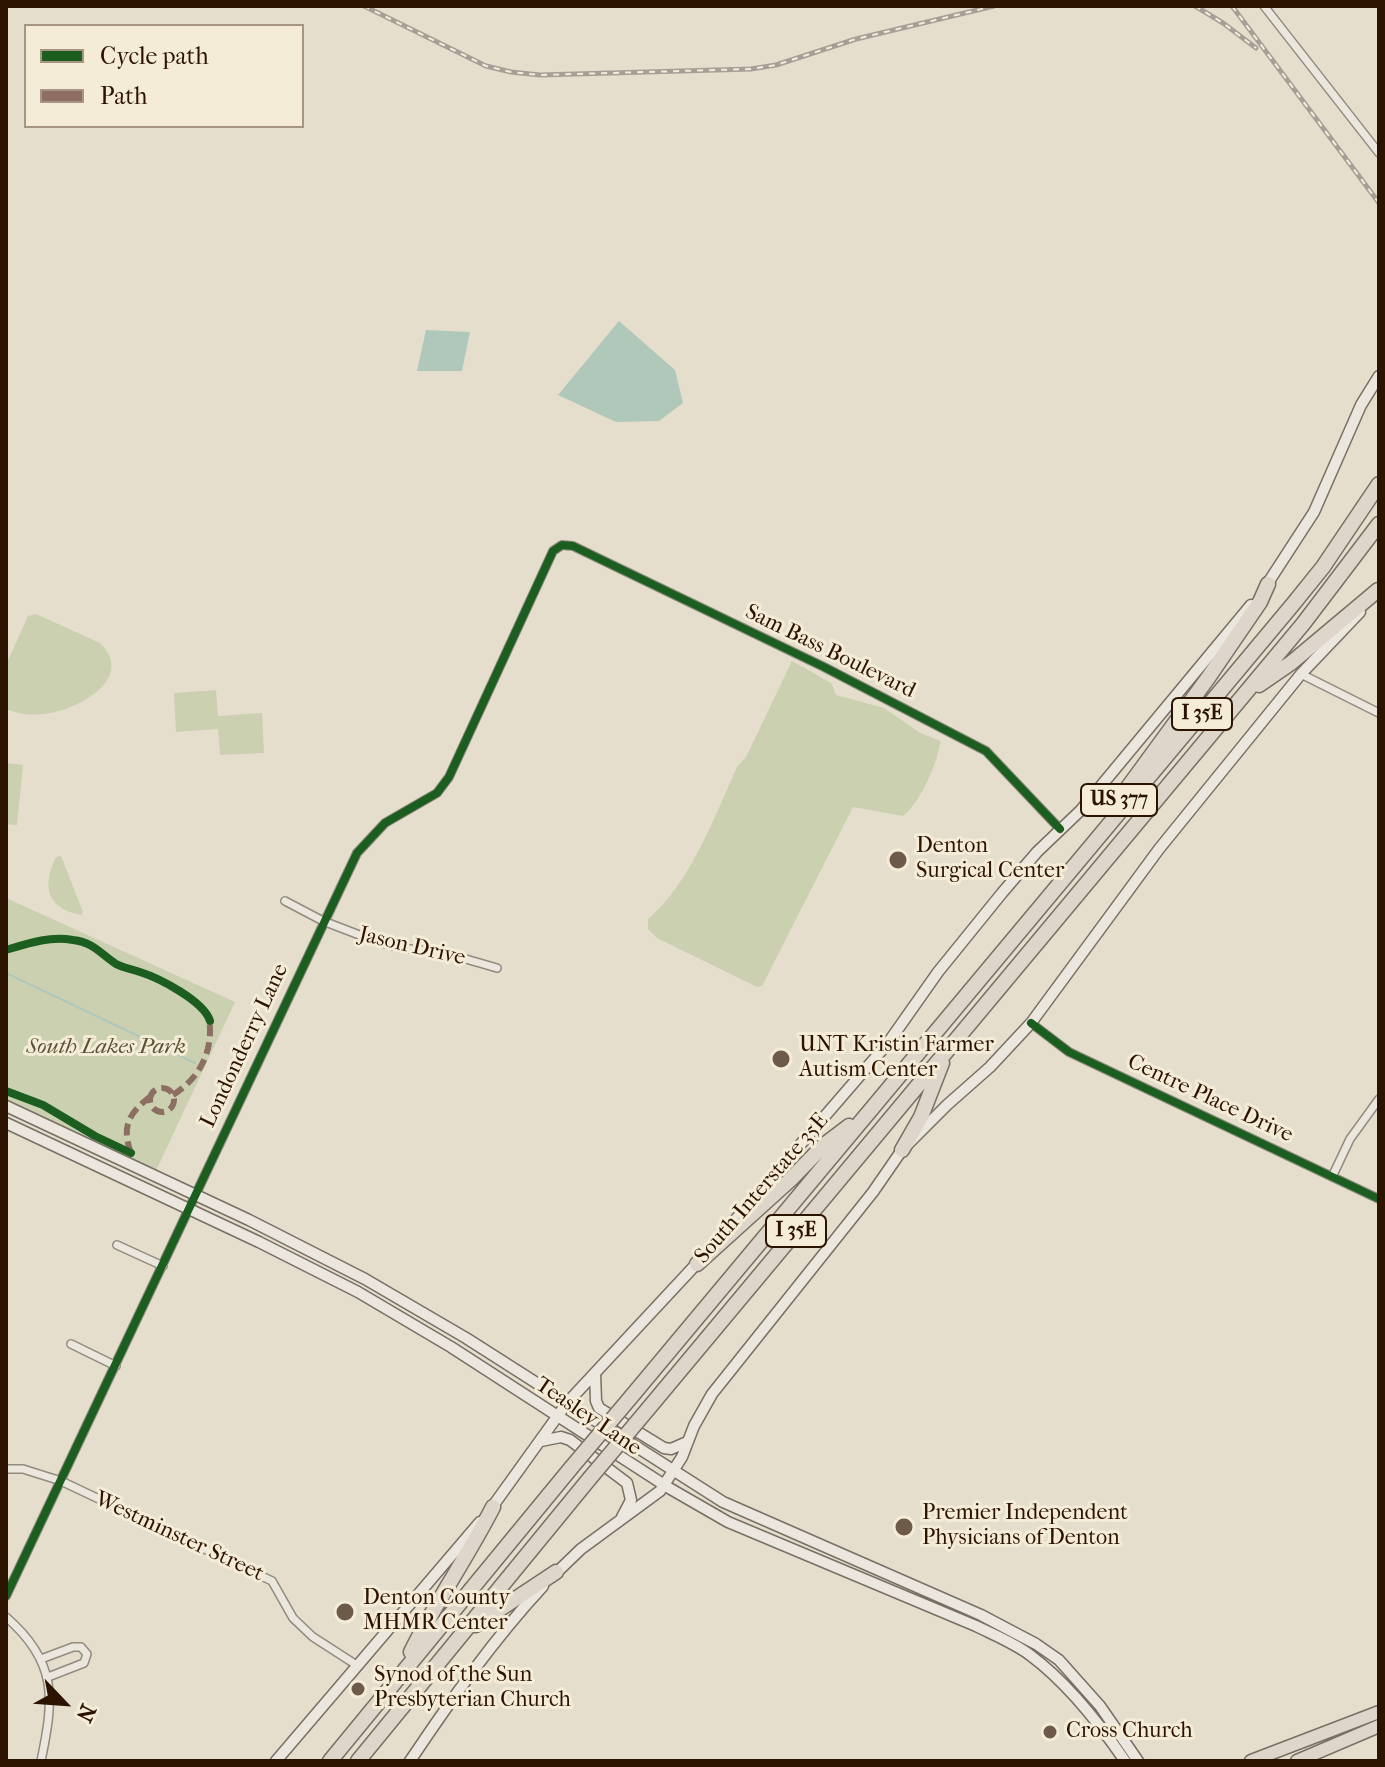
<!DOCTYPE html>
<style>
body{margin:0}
#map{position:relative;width:1385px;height:1767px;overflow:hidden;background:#e5decd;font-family:"IM FELL French Canon",serif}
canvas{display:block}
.frame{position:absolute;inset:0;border:8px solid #2c1300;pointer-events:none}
.legend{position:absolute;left:24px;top:24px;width:280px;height:104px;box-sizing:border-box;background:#f5ecd8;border:2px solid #a59582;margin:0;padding:10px 14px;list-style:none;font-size:24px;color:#2c1300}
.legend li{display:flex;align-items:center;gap:16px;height:40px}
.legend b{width:40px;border:2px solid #a59582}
.north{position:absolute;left:24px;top:1663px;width:80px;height:80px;-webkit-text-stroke:6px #f5ecd8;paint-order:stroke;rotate:115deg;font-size:22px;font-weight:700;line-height:32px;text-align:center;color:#2c1300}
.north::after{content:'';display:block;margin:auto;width:28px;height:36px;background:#2c1300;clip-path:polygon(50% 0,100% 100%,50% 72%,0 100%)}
</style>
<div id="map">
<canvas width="1385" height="1767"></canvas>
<div class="frame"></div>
<ul class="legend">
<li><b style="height:10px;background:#1b5e20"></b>Cycle path</li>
<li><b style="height:10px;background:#8d6e63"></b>Path</li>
</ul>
<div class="north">N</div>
</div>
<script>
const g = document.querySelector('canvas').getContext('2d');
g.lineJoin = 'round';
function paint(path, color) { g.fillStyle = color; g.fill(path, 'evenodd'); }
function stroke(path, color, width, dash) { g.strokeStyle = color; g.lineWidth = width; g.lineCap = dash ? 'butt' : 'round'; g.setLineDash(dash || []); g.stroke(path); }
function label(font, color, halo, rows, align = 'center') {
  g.font = font + ' "IM FELL French Canon",serif'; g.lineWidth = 6; g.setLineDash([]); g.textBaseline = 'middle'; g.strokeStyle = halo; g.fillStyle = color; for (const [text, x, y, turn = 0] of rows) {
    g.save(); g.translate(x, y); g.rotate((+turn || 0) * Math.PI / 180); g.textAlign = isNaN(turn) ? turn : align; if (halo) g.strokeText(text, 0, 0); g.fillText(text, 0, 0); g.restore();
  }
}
const green = new Path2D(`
 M36,614L100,643C137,680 75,711 44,714C30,716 19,714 6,709V665L28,616Z
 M792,661L831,683L836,695L884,708L920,733L941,741C936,765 922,800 903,816L853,807L762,986L757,987L657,938L648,929V919C689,885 715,816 737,767L746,757Z
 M216,690L218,716L262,713L264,753L220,755L218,729L176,732L174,693Z
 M6,763L23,765L17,825L6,824Z
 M61,856L83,912L81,915C46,908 42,886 56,857Z
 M6,898L235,1002L154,1175L6,1106Z`);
const water = new Path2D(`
 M619,321L675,370L683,403L659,421L616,422L558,395Z
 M426,330L470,332L462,371H417Z`);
const stream = new Path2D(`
 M6,973L195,1063`);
const minor = new Path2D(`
 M1264,6L1379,153
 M1301,674L1379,713
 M285,901L323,921L375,941L401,948L445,953L497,968
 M1031,1023L1069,1052L1379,1199
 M1332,1177L1350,1139L1379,1099
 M117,1245L163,1266
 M71,1344L116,1366
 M6,1469H23L61,1481L272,1581L293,1618L313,1637L358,1666
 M6,1596L357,853L385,823L437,793L449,777L553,551L562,545L573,546L824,667L986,751L1060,829
 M6,1617C58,1662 54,1699 41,1761
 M41,1659L73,1647H81L87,1654L84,1663L48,1677`);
const secondary = new Path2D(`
 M1264,589L1314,512L1361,405L1379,376
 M6,1106L249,1220L365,1279L466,1338L723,1502L981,1615L1036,1644L1059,1660L1100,1706L1138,1761
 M6,1123L259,1242L358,1292L451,1347L669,1488L728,1522L976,1626C994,1635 1014,1643 1030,1655C1068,1683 1099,1723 1125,1761
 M730,1226L888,1043L938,972L1002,893L1037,852L1081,810L1251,605
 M595,1373L596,1401L599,1408L664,1448L671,1449L687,1442
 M541,1441L561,1437L570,1440L627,1483L631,1500L622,1517
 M490,1510L567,1403L701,1259
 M554,1575L581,1549L660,1491L682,1457L694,1426L712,1394L873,1192L902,1150L947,1105L990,1067L1031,1023L1159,849L1301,674L1360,612
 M276,1761L480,1522
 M410,1761C451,1700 493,1640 543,1586`);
const primary = new Path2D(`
 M1251,1761L1379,1712
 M1297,1761L1379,1726`);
const motorway = new Path2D(`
 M1259,685L1291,663L1378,590
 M1115,805L1208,678L1260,602L1268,584
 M902,1150L921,1117L942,1063
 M697,1264L791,1179L824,1145L849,1126
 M631,1397L1294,603L1323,567L1379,484
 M648,1409L1303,624L1379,524
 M476,1625L556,1572
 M411,1652C436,1601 467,1558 493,1507
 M330,1761L571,1468
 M358,1761L590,1478`);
const rail = new Path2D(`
 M364,6L486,66L511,72L540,75L751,69L776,65L856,39L994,6
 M1195,6L1223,23L1256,48
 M1232,6L1379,203`);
const motorwayBridge = new Path2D(`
 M571,1468L631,1397
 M590,1478L648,1409`);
const quiet = new Path2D(`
 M150 1100a12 12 0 1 1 24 0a12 12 0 1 1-24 0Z
 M173,1095C201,1077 214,1050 209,1017
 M131,1153C121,1126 129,1113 151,1096`);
const cycleway = new Path2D(`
 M6,950C29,943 49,936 73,940C93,942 101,954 116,964C123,968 132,969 140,972C159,978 204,1001 210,1021
 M1031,1023L1069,1052L1379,1199
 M6,1091L43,1105L95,1136L131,1153
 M6,1596L357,853L385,823L437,793L449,777L553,551L562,545L573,546L824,667L986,751L1060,829`);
const markers = [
 [898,860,10,"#6d5a48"],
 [781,1059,10,"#6d5a48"],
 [904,1527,10,"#6d5a48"],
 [345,1612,10,"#6d5a48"],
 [358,1689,8,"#6d5a48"],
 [1050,1732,8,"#6d5a48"]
];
const shields = [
 [1202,714,60],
 [1119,800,76],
 [796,1231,60]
];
const shieldNames = [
 ["I 35E",1202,714],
 ["US 377",1119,800],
 ["I 35E",796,1231]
];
const streetNames = [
 ["Sam Bass Boulevard",830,652,26],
 ["Jason Drive",412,947,13],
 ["Londonderry Lane",245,1046,-65],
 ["Centre Place Drive",1210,1099,25],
 ["South Interstate 35E",762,1189,-49],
 ["Teasley Lane",588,1417,34],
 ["Westminster Street",179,1537,25]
];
const poiNames = [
 ["Denton",916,847],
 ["Surgical Center",916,872],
 ["UNT Kristin Farmer",799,1046],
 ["Autism Center",799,1071],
 ["Premier Independent",922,1514],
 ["Physicians of Denton",922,1539],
 ["Denton County",363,1599],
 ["MHMR Center",363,1624],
 ["Synod of the Sun",374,1676],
 ["Presbyterian Church",374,1701],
 ["Cross Church",1066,1732]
];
const parkNames = [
 ["South Lakes Park",106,1048]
];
paint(green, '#cad0b0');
paint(water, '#b0c8b9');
stroke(stream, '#b0c8b9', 2);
stroke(minor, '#928b7f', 10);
stroke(secondary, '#786f64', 13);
stroke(primary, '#786f64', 15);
stroke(motorway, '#786f64', 17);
stroke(minor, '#ebe6de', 7);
stroke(secondary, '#ebe6de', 10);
stroke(primary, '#ded6ca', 12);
stroke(motorway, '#ded6ca', 14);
stroke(rail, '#a59f97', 5);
stroke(rail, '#f5ecd8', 2, [6]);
stroke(motorwayBridge, '#786f64', 17, []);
stroke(motorwayBridge, '#ded6ca', 14);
stroke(quiet, '#8d6e63', 6, [12, 6]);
stroke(cycleway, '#1b5e20', 8);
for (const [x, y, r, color] of markers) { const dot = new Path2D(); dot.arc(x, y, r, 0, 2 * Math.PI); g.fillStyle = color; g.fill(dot); stroke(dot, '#f5ecd8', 3); }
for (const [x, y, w] of shields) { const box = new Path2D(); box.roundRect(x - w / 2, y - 16, w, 32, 6); g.fillStyle = '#f5ecd8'; g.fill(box); stroke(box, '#2c1300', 2); }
label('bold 20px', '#2c1300', null, shieldNames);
label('22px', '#2c1300', '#f5ecd8', streetNames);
label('22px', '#2c1300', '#f5ecd8', poiNames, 'left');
label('italic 22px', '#5c5135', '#f5ecd8', parkNames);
</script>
